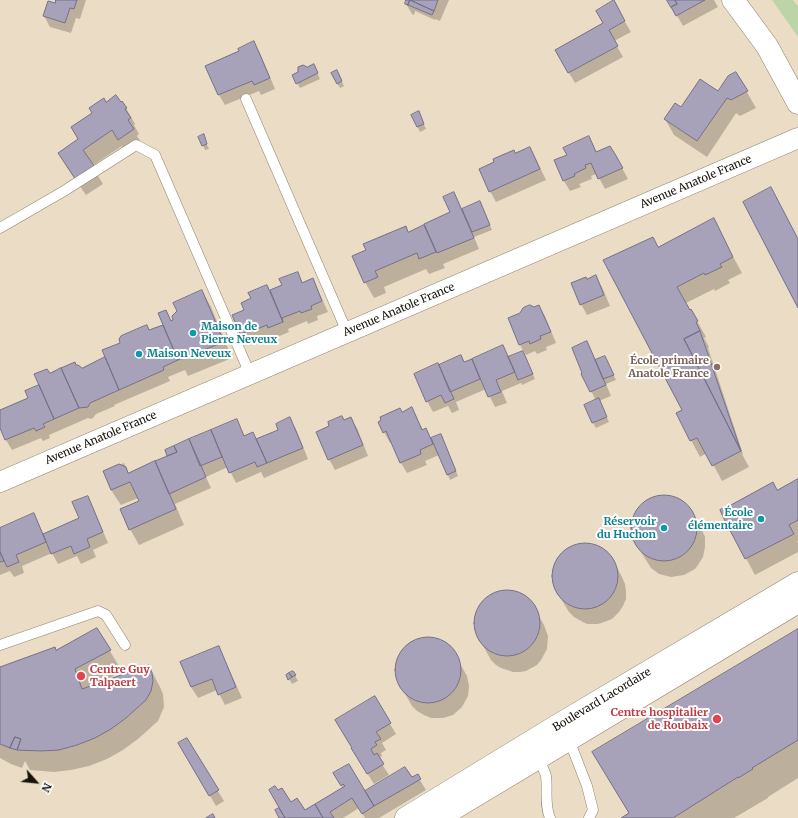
<!DOCTYPE html>
<meta charset="utf-8">
<style>
body{margin:0}
#map{position:relative;width:798px;height:818px;overflow:hidden;background:#ebddc5;font-family:Merriweather,serif}
canvas{display:block}
.north{position:absolute;left:16px;top:762px;width:40px;height:40px;-webkit-text-stroke:3px #fff;paint-order:stroke;rotate:117deg;font-size:11px;font-weight:700;line-height:16px;text-align:center;color:#17130a}
.north::after{content:'';display:block;margin:auto;width:14px;height:18px;background:#17130a;clip-path:polygon(50% 0,100% 100%,50% 72%,0 100%)}
</style>
<div id="map">
<canvas width="798" height="818"></canvas>
<div class="north">N</div>
</div>
<script>
const g = document.querySelector('canvas').getContext('2d');
g.lineJoin = 'round';
function paint(path, color) { g.fillStyle = color; g.fill(path, 'evenodd'); }
function stroke(path, color, width, dash) { g.strokeStyle = color; g.lineWidth = width; g.lineCap = dash ? 'butt' : 'round'; g.setLineDash(dash || []); g.stroke(path); }
function label(font, color, halo, rows, align = 'center') {
  g.font = font + ' Merriweather,serif'; g.lineWidth = 4; g.setLineDash([]); g.textBaseline = 'middle'; g.strokeStyle = halo; g.fillStyle = color; for (const [text, x, y, turn = 0] of rows) {
    g.save(); g.translate(x, y); g.rotate((+turn || 0) * Math.PI / 180); g.textAlign = isNaN(turn) ? turn : align; if (halo) g.strokeText(text, 0, 0); g.fillText(text, 0, 0); g.restore();
  }
}
const green = new Path2D(`
 M772,0H793L798,6V37Z`);
const shadow = new Path2D(`
 M57,0H86L80,19L76,18L71,33L50,27L44,16L56,4Z
 M408,0H449L440,21L435,19V20L415,11L414,15L412,14L406,4Z
 M668,0H714L718,7L683,26Z
 M613,2L631,32L614,41L623,57L575,83L556,51L604,23Z
 M254,43L260,53L275,89L261,95L259,91L225,105L219,95L207,66L240,52Z
 M316,70L320,79L300,88L293,75Z
 M736,73L756,108L740,116L736,113L707,157L674,135L665,119L718,92Z
 M339,76L344,86L340,88L337,83Z
 M106,104L126,108L135,124L134,125L139,134L137,136L143,145L128,155L122,146L92,166L103,184L86,195L68,169L59,153L79,139Z
 M412,116L421,118L426,129L420,132Z
 M203,136L209,149L205,150L203,145Z
 M589,138L597,153L621,166L628,179L605,189L597,174H596L591,176L592,179L579,184L581,187L570,191L564,181L555,161L568,155Z
 M530,148L536,159L546,180L496,202L490,191L515,154Z
 M453,193L462,210L480,202L482,207L492,230L474,237L479,249L443,264L445,268L429,274L426,269L384,287L386,293L374,298L365,282L408,233L451,213Z
 M713,220L742,273L728,280L730,283L715,291L714,289L686,303L690,311L691,310L706,337L704,338L709,347L708,348L743,454H742L749,467L722,481L707,453L700,457L677,414L684,410L658,248Z
 M297,273L303,283L312,280L318,290L328,312L317,316L318,320L308,324L307,321L288,329L289,332L275,338L274,335L259,341L258,340L247,344L241,334L233,315L245,310L252,299L267,286L270,291L283,285Z
 M595,276L602,287L610,306L587,315L581,304L587,280Z
 M202,291L211,307L232,358L188,376L185,370L168,377L170,381L114,405L115,406L96,414L93,418L91,419L88,418L49,435L50,438L43,441L41,438L12,450L6,440L0,426V411L29,398L49,374L76,366L81,369L106,358L149,331L164,325L166,311L172,322Z
 M539,306L545,316L556,343L546,347L547,350L537,354L535,351L526,355L520,345L509,319Z
 M587,342L596,361L605,357L616,380L606,384L611,396L599,401L609,422L596,428L593,423L596,401L583,374Z
 M503,346L509,358L525,357L535,379L522,385L521,383L502,391L507,403L495,407L486,389L456,402L459,410L452,413L448,406L433,412L427,401L439,366L461,356L464,363Z
 M412,408L423,430L426,429L431,439L443,440L458,476L450,480L439,455L425,461L427,465L407,473L401,463L392,442L390,443L384,432L402,413Z
 M350,418L357,428L368,456L335,470L329,459L344,421Z
 M289,419L296,429L308,459L264,478L261,472L236,483L228,467L206,477L211,488L175,504L184,525L139,545L130,529L140,502L138,498L121,505L111,490L104,472L124,463L129,474L169,456L166,450L236,420L245,437L257,440L280,431Z
 M798,480V541H797L798,543V552L755,575L721,511L777,491Z
 M663,496L671,497L678,499L688,507L702,530L705,537V547L703,557L698,565L695,569L684,575L671,577L659,574L651,568L634,541L632,529L633,521L636,513L641,506L647,501L651,499Z
 M87,497L93,508L108,543L93,550L96,557L81,564L77,556L58,564L52,553L22,566L24,573L14,577L10,571L0,575V529L34,514L44,535L80,519Z
 M584,544L596,545L605,550L613,560L622,577L625,584L626,591V599L623,606L619,612L612,619L607,621L598,624H587L581,621L574,617L569,612L555,589L553,576V569L556,562L561,554L572,546Z
 M509,591L522,595L531,603L544,625L548,636L547,649L541,660L537,665L526,671L520,672H513L501,668L496,665L491,660L476,633L475,620L476,614L481,603L491,595L497,593Z
 M97,630L122,671L102,682V683L149,666L160,687L163,694L164,707L158,721L138,739L123,750L107,759L89,766L71,770L54,772L30,770L25,761L22,768L11,764L0,758V668L56,651Z
 M798,630V778L768,797V798L734,818H622L630,814Z
 M427,639L437,640L444,643L450,647L454,653L467,676L469,686L468,696L462,707L453,715L443,718H431L424,715L417,711L412,706L400,685L398,681L396,674L397,661L403,650L410,644L415,641Z
 M218,647L224,658L242,698L225,705L217,690L198,698L191,687L181,663Z
 M293,672L298,681L292,684L287,675Z
 M374,697L396,734L382,743L386,750L381,753L382,756L378,758L389,775L374,784L352,749Z
 M186,739L224,801L216,806L179,743Z
 M335,774L364,792L411,779L417,775L426,790L379,818H365L359,808L343,818H281L277,811L290,803L304,811L343,788Z`);
const building = new Path2D(`
 M56,0H77L74,9L70,8L65,23L43,16L48,1L55,3Z
 M406,0H438L434,11L410,0L408,5L405,4Z
 M410,0L434,11L432,15L408,5Z
 M614,0L625,21L609,30L618,46L568,73L555,50L603,23L596,11Z
 M667,0H675L677,4L671,7Z
 M675,0H705L676,16L671,7L677,4Z
 M254,41L270,78L254,85L252,81L218,95L205,66L239,51L238,49Z
 M314,64L318,73L296,84L292,75L298,72V67L303,65L307,67Z
 M337,70L342,81L337,84L331,73Z
 M736,72L748,91L731,100L727,98L697,141L664,119L675,103L681,107L700,79L718,91L728,76Z
 M116,95L121,102L122,101L127,108L125,109L131,118L128,120L134,129L118,140L112,130L83,150L95,167L76,180L58,153L78,139L71,127L92,113L89,108L104,98L106,102Z
 M419,111L424,124L417,127L411,115Z
 M204,134L207,144L202,146L198,137Z
 M589,136L596,152L610,146L615,154L623,168L598,179L591,163L585,165L586,168L574,174L575,176L563,181L554,160L567,155L563,148Z
 M530,147L540,169L489,192L479,169L494,162L493,159L514,150L515,153Z
 M771,187L798,239V308L743,202Z
 M454,192L474,238L437,253L424,224L450,212L443,197Z
 M480,201L490,225L472,232L462,209Z
 M714,218L733,257L720,264L722,267L705,275L704,273L677,287L690,310L691,309L698,321L696,322L700,331L684,339L741,451L712,466L697,438L690,441L676,413L682,410L603,260L653,237L658,247Z
 M424,225L436,252L419,259L417,253L375,271L378,277L364,283L352,256L366,250L363,244L406,226L408,232Z
 M298,272L302,283L313,278L322,301L311,306L312,309L301,313L300,311L282,318L283,322L270,290L282,285L279,279Z
 M596,275L604,295L580,305L571,283L586,277L587,279Z
 M267,285L283,322L268,328L267,325L252,331L251,330L240,334L232,315L244,310L241,303L251,298L248,293Z
 M202,290L224,342L178,360L158,313L166,310L171,321L173,320L172,316L177,311L173,303Z
 M530,305L534,307L539,305L551,332L540,336L541,339L530,344L529,341L519,345L508,318L520,313L523,308Z
 M147,325L149,330L163,325L178,360L163,367L164,370L119,390L102,350L120,343L119,339L121,336Z
 M700,331L741,451L684,339Z
 M587,341L606,385L590,392L581,374L582,373L572,348Z
 M503,345L515,372L496,380L501,392L488,397L472,359Z
 M523,351L533,374L518,380L508,357Z
 M461,355L464,362L472,359L480,379L450,392L439,365Z
 M605,356L614,375L603,379L595,360Z
 M105,357L119,390L90,403L88,407L79,408L61,368L75,362L76,365H78L82,368Z
 M438,363L454,399L445,403L441,395L426,402L414,374Z
 M61,368L79,408L54,419L34,374L47,369L50,373Z
 M39,385L54,419L43,424L45,427L36,431L34,428L5,440L0,428V410L28,398L25,391Z
 M599,398L607,417L592,423L584,405Z
 M412,407L422,430L426,428L433,444L420,450L421,454L400,463L386,431L383,433L378,422L381,420L380,417L400,408L402,412Z
 M342,416L344,420L351,417L363,445L328,460L316,432L329,426L328,422Z
 M290,417L303,448L267,463L256,439L278,430L276,424Z
 M237,419L244,436L253,432L267,463L257,467L255,462L229,473L211,430Z
 M211,430L222,457L200,466L189,439Z
 M441,434L456,471L447,475L431,438Z
 M189,439L206,477L169,494L155,461L177,452L174,446Z
 M174,446L177,452L167,456L165,450Z
 M155,461L176,509L129,530L120,509L139,501L130,482L111,490L103,471L119,464L126,467L128,473Z
 M798,479V520L789,525L794,534L745,559L723,517L734,511L731,505L773,482L777,490Z
 M631 528a33 33 0 1 1 66 0a33 33 0 1 1-66 0Z
 M88,496L103,532L87,539L90,547L74,554L71,546L51,554L43,534L79,518L72,502Z
 M731,505L734,511L723,517L720,510Z
 M34,513L46,542L16,555L19,562L7,567L0,552V528Z
 M552 576a33 33 0 1 1 66 0a33 33 0 1 1-66 0Z
 M0,552L4,561L0,562Z
 M474 623a33 33 0 1 1 66 0a33 33 0 1 1-66 0Z
 M97,628L111,650L75,669L82,689L149,665L152,673L153,681L151,691L146,700L126,718L111,729L95,738L77,745L59,750L41,751L17,750L21,739L15,737L10,748L0,744V667L55,647L56,650Z
 M798,629V740L752,768L753,769L738,778V777L673,818H621L629,813L592,752Z
 M395 670a33 33 0 1 1 66 0a33 33 0 1 1-66 0Z
 M219,646L236,687L218,695L212,679L191,687L180,662Z
 M293,671L296,675L292,677L289,673Z
 M289,673L292,677L288,680L286,675Z
 M375,696L391,723L376,732L381,739L375,742L377,745L371,749L374,755L377,753L384,764L367,774L351,748H352L335,720Z
 M15,737L21,739L17,750L10,748Z
 M187,738L219,790L209,796L178,743Z
 M349,764L374,806L362,814L352,798L330,812L334,818H323L315,804L345,786L343,784L341,786L333,773Z
 M405,767L412,777L418,774L421,779L374,806L365,791Z
 M275,786L278,790L282,788L291,802L297,798L305,810L315,804L323,818H285L269,790Z
 M279,808L285,818H279L275,810Z
 M213,814L215,818H206Z`);
const lane = new Path2D(`
 M246,99L347,332
 M0,228L64,191L136,145L155,155L250,374
 M0,645L98,611L106,615L125,645
 M568,737L587,786L593,810L589,818
 M537,756C540,762 544,769 546,776C548,790 544,804 550,818`);
const street = new Path2D(`
 M0,482L798,138`);
const secondary = new Path2D(`
 M733,0L767,46L798,103
 M406,818L560,724L798,583
 M438,818L798,602`);
const markers = [
 [193,333,4,"#0f9aa8"],
 [139,354,4,"#0f9aa8"],
 [717,367,4,"#8d6e63"],
 [761,519,4,"#0f9aa8"],
 [664,528,4,"#0f9aa8"],
 [81,676,5,"#e0444e"],
 [717,719,5,"#e0444e"]
];
const streetNames = [
 ["Avenue Anatole France",696,182,-23],
 ["Avenue Anatole France",399,310,-23],
 ["Avenue Anatole France",101,438,-23],
 ["Boulevard Lacordaire",602,700,-31]
];
const cultureNames = [
 ["Maison de",201,327],
 ["Pierre Neveux",201,340],
 ["Maison Neveux",147,354],
 ["École",753,513,"right"],
 ["élémentaire",753,526,"right"],
 ["Réservoir",656,522,"right"],
 ["du Huchon",656,535,"right"]
];
const educationNames = [
 ["École primaire",709,361],
 ["Anatole France",709,374]
];
const healthNames = [
 ["Centre Guy",90,670],
 ["Talpaert",90,683],
 ["Centre hospitalier",708,713,"right"],
 ["de Roubaix",708,726,"right"]
];
paint(green, '#bdd4a9');
paint(shadow, '#0003');
paint(building, '#a7a2ba');
stroke(building, '#757087', 1);
stroke(lane, '#8e826b', 11);
stroke(street, '#8e826b', 21);
stroke(secondary, '#8e826b', 23);
stroke(lane, '#fff', 10);
stroke(street, '#fff', 20);
stroke(secondary, '#fff', 22);
for (const [x, y, r, color] of markers) { const dot = new Path2D(); dot.arc(x, y, r, 0, 2 * Math.PI); g.fillStyle = color; g.fill(dot); stroke(dot, '#fff', 1.5); }
label('11px', '#17130a', '#fff', streetNames);
label('bold 11px', '#0d838f', '#fff', cultureNames, 'left');
label('bold 11px', '#785e54', '#fff', educationNames, 'right');
label('bold 11px', '#be3a42', '#fff', healthNames, 'left');
</script>
